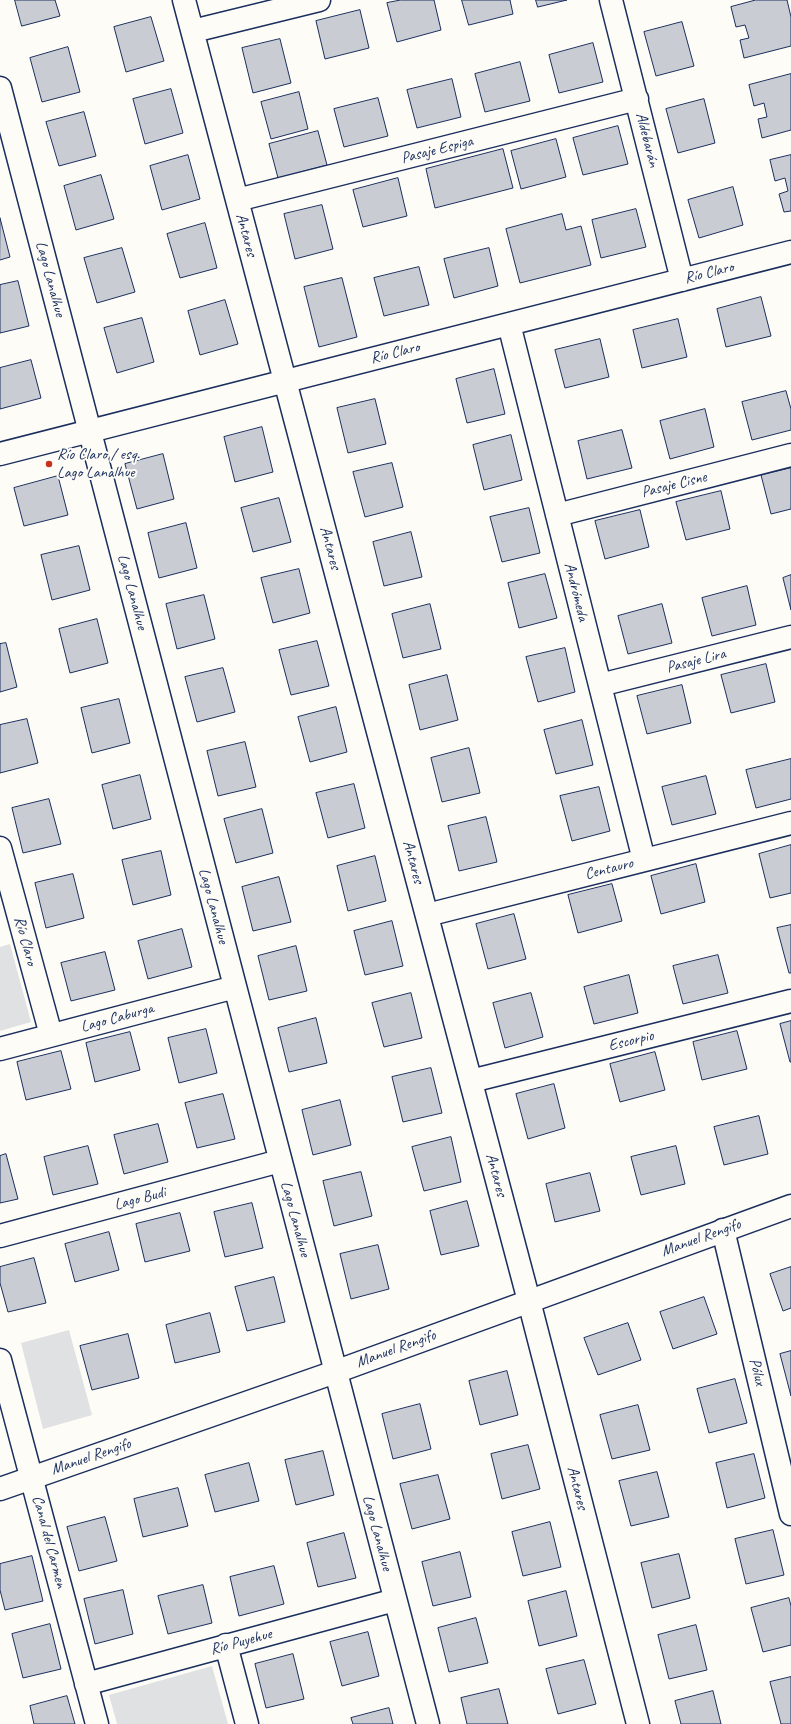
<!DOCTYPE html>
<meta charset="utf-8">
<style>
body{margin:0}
canvas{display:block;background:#fdfcf7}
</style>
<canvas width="791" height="1724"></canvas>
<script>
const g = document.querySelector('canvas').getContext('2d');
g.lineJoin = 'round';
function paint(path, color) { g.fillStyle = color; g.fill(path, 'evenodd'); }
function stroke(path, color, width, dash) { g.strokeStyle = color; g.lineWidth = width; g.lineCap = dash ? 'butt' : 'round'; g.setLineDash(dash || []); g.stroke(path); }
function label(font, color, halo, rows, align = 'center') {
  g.font = font + ' Caveat,sans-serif'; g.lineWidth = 4; g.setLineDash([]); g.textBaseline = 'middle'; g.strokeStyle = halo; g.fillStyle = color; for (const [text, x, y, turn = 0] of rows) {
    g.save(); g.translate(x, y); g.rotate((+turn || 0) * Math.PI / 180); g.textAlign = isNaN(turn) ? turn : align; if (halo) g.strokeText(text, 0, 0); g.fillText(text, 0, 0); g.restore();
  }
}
const green = new Path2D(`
 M10,944L31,1022L0,1031V947Z
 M69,1330L92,1415L43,1429L21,1343Z
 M212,1666L228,1724H117L109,1695Z`);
const building = new Path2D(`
 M15,0H55L60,16L22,26Z
 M401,0H434L441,30L397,42L387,3Z
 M462,0H510L513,14L469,25Z
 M536,0H567L538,7Z
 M756,0H787L791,17V46L744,58L740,40L749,38L745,25L736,27L731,7Z
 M360,10L369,48L325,59L316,21Z
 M151,17L164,61L126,72L114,27Z
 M682,22L694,66L656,76L644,32Z
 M280,39L291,83L253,93L242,48Z
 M593,43L603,82L559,93L549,55Z
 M68,47L80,92L42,102L30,58Z
 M520,62L530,101L485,112L475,74Z
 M791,74V130L762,138L758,119L767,117L764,103L754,106L749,85Z
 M452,79L461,117L417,128L407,90Z
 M171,89L183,133L145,144L133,99Z
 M299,92L308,129L271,139L261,102Z
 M378,98L388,136L344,147L334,109Z
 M704,99L715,143L678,153L666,109Z
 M84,112L96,156L59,166L46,122Z
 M618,126L628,164L583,175L573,138Z
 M318,131L327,165L278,178L269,144Z
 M556,139L566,177L521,189L511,151Z
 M503,149L513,188L435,208L426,169Z
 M188,155L200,199L162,210L150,166Z
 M791,155V211L784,212L779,194L788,191L785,178L775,181L770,160Z
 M101,175L114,219L76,230L64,186Z
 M398,178L407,216L363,227L353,190Z
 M733,187L743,225L699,238L688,200Z
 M322,205L333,249L295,259L284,214Z
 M636,209L646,247L601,258L592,220Z
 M562,214L566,230L581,226L591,265L520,283L506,229Z
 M0,218L10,257L0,260Z
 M205,223L217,268L180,278L167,234Z
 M122,248L135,292L97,303L84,258Z
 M489,248L498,286L454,298L444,259Z
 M419,267L429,305L384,316L374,278Z
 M342,278L357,337L319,347L304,287Z
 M18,281L29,326L0,333V285Z
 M761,297L771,336L726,347L717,309Z
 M225,300L238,344L200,355L188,311Z
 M142,318L154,362L117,373L104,328Z
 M678,319L687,357L642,368L633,330Z
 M600,339L609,377L565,388L555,350Z
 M31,360L41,398L0,409V368Z
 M494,369L505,414L467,423L456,379Z
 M786,391L791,409V430L752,440L742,402Z
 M375,399L386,444L348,453L337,408Z
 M705,409L714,447L670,459L660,421Z
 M262,427L273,472L235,482L224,437Z
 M622,430L632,468L587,479L578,441Z
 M511,435L522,480L484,490L473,445Z
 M163,454L174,499L137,509L125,464Z
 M392,463L403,507L365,517L353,472Z
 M791,468V509L771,514L761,475Z
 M58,476L68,515L24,526L14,488Z
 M721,491L730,529L686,540L676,502Z
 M279,498L291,542L253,552L241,508Z
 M529,508L540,553L502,562L490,517Z
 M640,510L649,547L605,559L595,521Z
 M186,523L197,568L159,578L148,533Z
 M411,532L422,577L384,586L373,542Z
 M79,546L90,590L52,600L41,555Z
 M299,569L310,613L273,623L261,578Z
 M545,574L557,618L519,628L508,583Z
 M791,575V610L783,578Z
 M747,586L756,625L712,636L702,598Z
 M204,595L215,639L177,649L166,604Z
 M430,604L441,649L403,658L392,614Z
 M662,604L672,643L628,654L618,616Z
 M97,619L108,663L70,673L59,629Z
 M317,641L329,686L291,695L279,650Z
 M6,643L17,687L0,692V644Z
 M565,648L575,692L538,702L526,657Z
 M766,664L775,702L731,713L721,675Z
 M223,668L235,712L197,722L185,677Z
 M447,675L458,720L420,730L409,685Z
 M682,685L691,723L647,734L637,696Z
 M119,699L130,743L92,753L81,708Z
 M336,707L347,752L310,762L298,717Z
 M27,719L38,763L0,773V725Z
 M582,720L593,765L556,774L544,730Z
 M245,742L256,787L218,796L207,751Z
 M469,748L480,793L442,802L431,758Z
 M791,759V799L756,808L746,770Z
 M140,775L151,819L113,829L102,785Z
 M706,776L716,814L672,825L662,787Z
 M354,784L365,828L328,838L316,793Z
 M599,787L610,831L572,841L560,796Z
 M49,799L61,844L23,853L12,808Z
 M262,809L273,853L236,863L224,819Z
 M486,817L497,862L459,871L448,826Z
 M791,845V893L770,898L759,854Z
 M161,851L171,895L133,905L122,860Z
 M375,856L386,901L348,911L337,866Z
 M696,864L705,902L661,914L651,876Z
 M73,874L84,918L46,928L35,883Z
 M279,877L291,922L253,931L242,887Z
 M612,884L622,921L578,933L568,895Z
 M514,914L526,959L488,969L476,924Z
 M392,921L403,966L365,975L354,931Z
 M791,925V973H789L777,928Z
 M182,929L192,967L148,979L138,941Z
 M296,946L307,991L269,1000L258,956Z
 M105,952L115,990L71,1001L61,963Z
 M718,955L728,993L683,1004L673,966Z
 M629,975L638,1013L594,1024L584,987Z
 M411,993L422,1038L384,1047L372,1003Z
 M531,993L543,1037L505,1048L493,1003Z
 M316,1018L327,1063L289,1072L278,1028Z
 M791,1021V1062H790L780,1024Z
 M206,1029L217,1073L179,1083L168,1038Z
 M737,1031L747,1069L702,1080L693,1042Z
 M130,1032L140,1070L95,1082L86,1043Z
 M61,1051L71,1089L26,1100L17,1062Z
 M655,1052L665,1090L620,1102L610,1064Z
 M431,1068L442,1113L403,1122L392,1077Z
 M554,1084L565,1128L528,1139L516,1094Z
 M223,1094L235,1139L197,1148L185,1103Z
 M340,1100L351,1145L313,1155L302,1110Z
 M759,1116L768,1154L724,1165L714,1127Z
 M158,1124L168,1162L124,1174L114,1135Z
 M451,1137L461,1182L424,1191L412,1147Z
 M88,1146L98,1184L53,1195L44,1157Z
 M676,1146L685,1184L641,1195L631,1157Z
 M6,1154L18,1199L0,1203V1156Z
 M361,1172L372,1216L334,1226L323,1181Z
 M590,1173L600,1211L555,1222L546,1184Z
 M467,1201L479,1246L441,1255L430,1211Z
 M252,1203L263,1248L225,1257L214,1212Z
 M180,1213L190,1251L145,1262L136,1224Z
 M109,1232L119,1270L75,1282L65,1244Z
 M378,1245L389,1289L351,1299L340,1254Z
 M34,1258L46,1303L8,1312L0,1283V1267Z
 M791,1267V1308L783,1311L770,1274Z
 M274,1277L285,1322L247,1331L235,1287Z
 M704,1297L717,1334L673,1349L660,1312Z
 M210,1313L220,1352L175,1363L166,1325Z
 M628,1323L641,1360L598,1375L584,1338Z
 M128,1334L139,1378L92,1390L80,1346Z
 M791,1351V1396L780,1354Z
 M507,1371L518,1415L480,1425L469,1381Z
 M735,1379L747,1423L709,1433L697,1389Z
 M420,1404L431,1449L393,1459L382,1414Z
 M638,1405L650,1450L612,1459L600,1415Z
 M528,1445L540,1489L502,1499L491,1454Z
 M323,1451L334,1495L296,1505L285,1460Z
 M754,1454L765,1498L727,1508L716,1463Z
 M249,1463L259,1501L215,1512L205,1475Z
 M657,1472L669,1517L631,1526L619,1481Z
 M438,1475L450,1519L412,1529L400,1484Z
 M178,1488L188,1526L143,1537L134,1499Z
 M105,1517L117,1561L79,1571L67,1527Z
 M550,1522L561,1567L523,1576L512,1532Z
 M773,1530L784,1575L746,1584L735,1539Z
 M344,1533L356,1578L318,1587L307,1543Z
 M460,1552L471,1597L433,1606L422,1562Z
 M679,1554L690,1598L652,1608L641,1563Z
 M32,1556L43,1601L5,1610L0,1590V1564Z
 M274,1566L284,1604L239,1616L230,1577Z
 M203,1585L212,1623L168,1634L158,1596Z
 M123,1590L133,1634L95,1644L84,1599Z
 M566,1591L577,1636L539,1646L528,1601Z
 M789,1598L791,1606V1645L763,1652L751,1608Z
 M476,1618L488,1663L449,1672L438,1628Z
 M50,1624L61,1669L23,1678L12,1634Z
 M696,1625L707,1670L669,1679L658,1635Z
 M368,1632L379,1676L342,1686L330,1642Z
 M293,1654L304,1699L266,1708L255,1664Z
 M584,1660L596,1704L558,1714L546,1669Z
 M791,1677V1724H781L770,1682Z
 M499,1689L508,1724H467L461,1698Z
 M713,1691L721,1724H681L675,1701Z
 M67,1696L75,1724H34L30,1706Z
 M389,1708L393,1724H353L351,1718Z`);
const minor = new Path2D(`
 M184,0L529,1301L638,1724
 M611,0L682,280
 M193,31L319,0
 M0,88L428,1724
 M237,200L637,99
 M509,324L644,860
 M0,454L791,252
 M557,515L791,455
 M600,685L791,637
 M0,848L51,1035
 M427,915L791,823
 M0,1049L235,987
 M471,1081L791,1001
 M723,1230L791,1514
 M0,1236L280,1161
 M0,1360L97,1724
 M226,1645L247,1724
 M86,1684L395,1600`);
const tertiary = new Path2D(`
 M0,1489L335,1372L791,1206`);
const markers = [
 [49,464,4,"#c8321e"]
];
const streetNames = [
 ["Aldebarán",647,140,76],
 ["Pasaje Espiga",437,150,-14],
 ["Antares",246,235,75],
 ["Río Claro",709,273,-14],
 ["Lago Lanalhue",50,279,75],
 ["Río Claro",395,353,-14],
 ["Pasaje Cisne",674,485,-14],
 ["Antares",330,548,75],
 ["Lago Lanalhue",132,592,75],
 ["Andrómeda",576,592,76],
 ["Pasaje Lira",696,661,-14],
 ["Antares",413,862,75],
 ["Centauro",609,869,-14],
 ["Lago Lanalhue",213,906,75],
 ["Río Claro",25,941,75],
 ["Lago Caburga",117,1018,-15],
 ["Escorpio",631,1041,-14],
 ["Antares",496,1175,75],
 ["Lago Budi",140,1199,-15],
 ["Lago Lanalhue",295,1219,75],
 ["Manuel Rengifo",701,1238,-20],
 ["Manuel Rengifo",396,1349,-20],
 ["Pólux",757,1372,76],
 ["Manuel Rengifo",91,1457,-19],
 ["Antares",577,1488,76],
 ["Lago Lanalhue",377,1533,75],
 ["Canal del Carmen",49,1542,75],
 ["Río Puyehue",241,1642,-15]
];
const poiNames = [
 ["Río Claro / esq.",57,455],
 ["Lago Lanalhue",57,473]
];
paint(green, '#e0e1e3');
paint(building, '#c9ccd3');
stroke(building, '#1b2f5e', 1);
stroke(minor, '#1b2f5e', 25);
stroke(tertiary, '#1b2f5e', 25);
stroke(minor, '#fdfcf7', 22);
stroke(tertiary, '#fdfcf7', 22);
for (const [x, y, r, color] of markers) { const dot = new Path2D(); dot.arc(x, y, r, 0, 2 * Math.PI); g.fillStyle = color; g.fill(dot); stroke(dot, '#fdfcf7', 1.5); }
label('16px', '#1b2f5e', '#fdfcf7', streetNames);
label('16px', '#1b2f5e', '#fdfcf7', poiNames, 'left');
</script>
